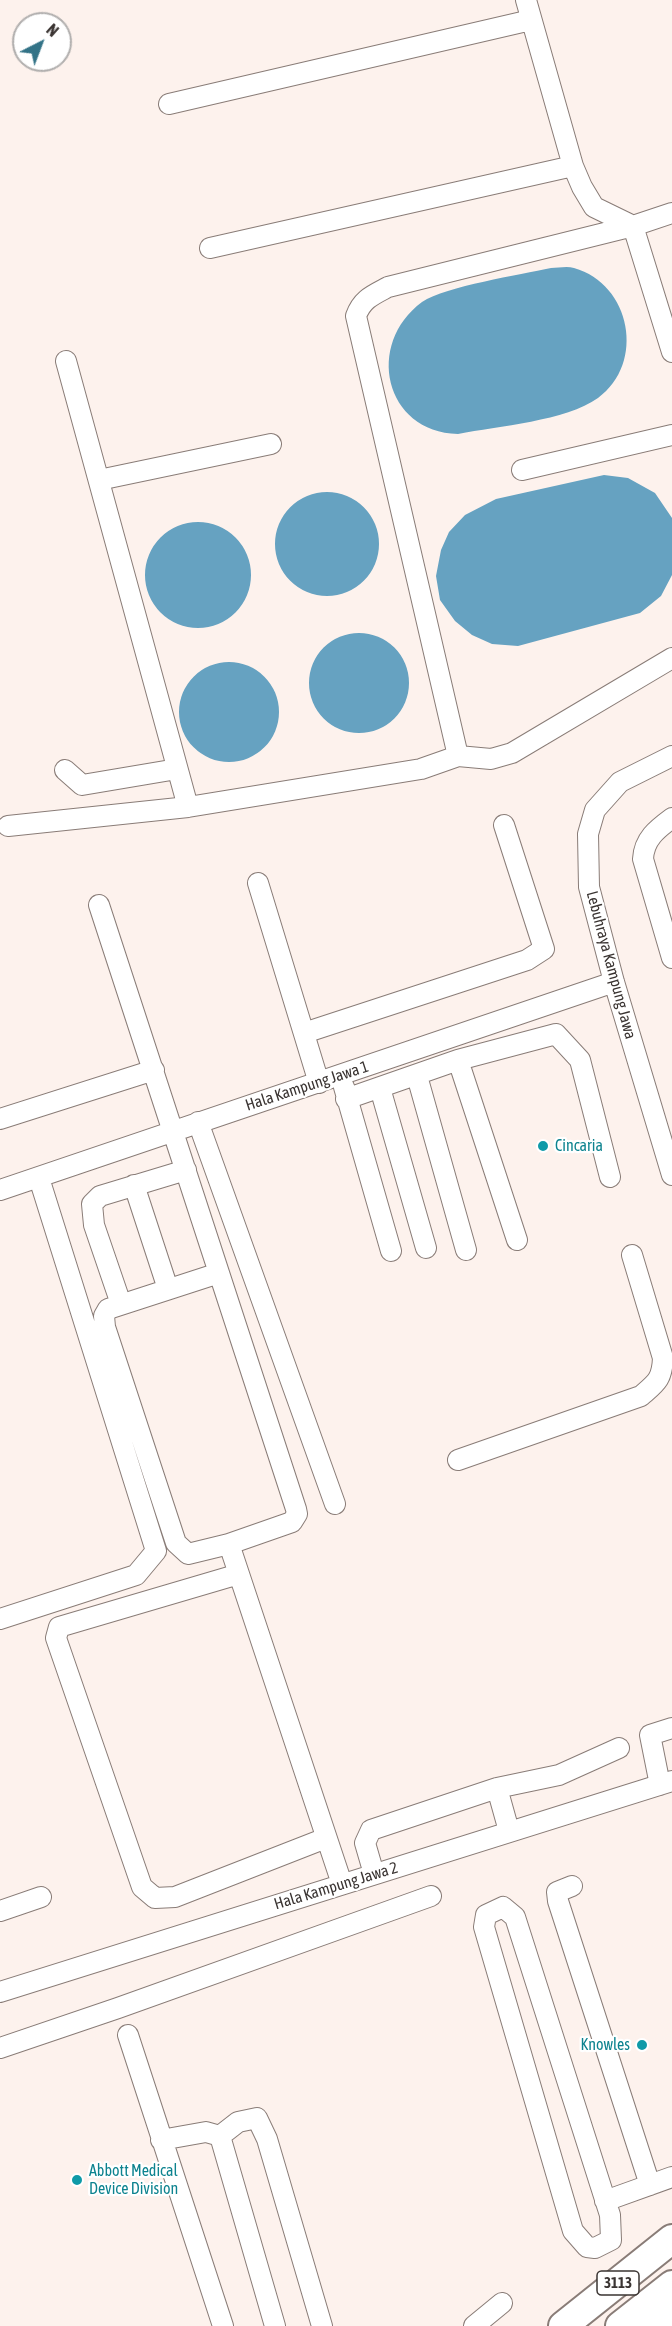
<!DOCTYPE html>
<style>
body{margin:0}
#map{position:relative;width:672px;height:2326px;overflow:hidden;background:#fdf2ed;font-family:"Asap Condensed",sans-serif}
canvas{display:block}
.north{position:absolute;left:12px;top:12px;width:60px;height:60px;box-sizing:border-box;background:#fff;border:2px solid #b0aead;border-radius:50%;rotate:42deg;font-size:16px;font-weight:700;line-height:24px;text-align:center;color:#3a3432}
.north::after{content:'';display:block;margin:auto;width:21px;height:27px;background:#337387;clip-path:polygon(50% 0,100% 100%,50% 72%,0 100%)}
</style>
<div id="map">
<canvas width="672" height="2326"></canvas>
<div class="north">N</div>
</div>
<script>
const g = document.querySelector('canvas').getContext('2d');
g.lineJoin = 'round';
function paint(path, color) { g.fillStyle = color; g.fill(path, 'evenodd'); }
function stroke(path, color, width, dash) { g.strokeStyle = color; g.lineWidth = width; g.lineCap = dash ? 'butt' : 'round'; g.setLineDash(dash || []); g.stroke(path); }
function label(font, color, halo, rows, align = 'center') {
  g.font = font + ' "Asap Condensed",sans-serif'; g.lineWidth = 4.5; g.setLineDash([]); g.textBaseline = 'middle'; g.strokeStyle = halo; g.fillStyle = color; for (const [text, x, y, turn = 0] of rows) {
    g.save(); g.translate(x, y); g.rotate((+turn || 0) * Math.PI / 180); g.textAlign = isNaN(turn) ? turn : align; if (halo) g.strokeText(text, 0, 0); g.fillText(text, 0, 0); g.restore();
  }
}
const water = new Path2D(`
 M551,268C558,268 567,266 574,268C631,284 646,363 598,398C566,421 498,426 458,434C384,432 365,344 422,302C446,286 520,275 551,268Z
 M604,475L628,478L655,493L672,518V575L661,596L640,613L518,646L492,644L472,635L455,621L440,600L436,576L441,550L449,532L465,515L496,499Z
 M275 544a52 52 0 1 1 104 0a52 52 0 1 1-104 0Z
 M145 575a53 53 0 1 1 106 0a53 53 0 1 1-106 0Z
 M309 683a50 50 0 1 1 100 0a50 50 0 1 1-100 0Z
 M179 712a50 50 0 1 1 100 0a50 50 0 1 1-100 0Z`);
const minor = new Path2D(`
 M526,0L573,166L582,187L594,207L633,226L672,352
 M169,104L531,20
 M672,213L633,226L388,287C373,295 362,299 356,316L458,756L491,759L512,753L672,658
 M210,248L573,166
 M66,361L188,807
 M522,470L672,435
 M99,480L271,444
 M672,756L620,782L595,810L588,834L589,887L614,982L672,1175
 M65,770L82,785L177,769
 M672,818C657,829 644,839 643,859L672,958
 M8,826L188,807L421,769L458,756
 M258,883L319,1083
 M99,905L296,1509L297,1514L292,1522L229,1544
 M304,1033L527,960L544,949L504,825
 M458,1060L517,1240
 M417,1076L466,1250
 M344,1087L391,1251
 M380,1088L426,1248
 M346,1099L458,1060L556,1034L580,1060L610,1177
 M0,1119L154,1070
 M198,1122L335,1504
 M134,1185L168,1289
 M0,1190L614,982
 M219,1273L108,1309L104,1316L105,1327L176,1543L188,1554L229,1544L342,1884
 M121,1304L94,1225L92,1204L100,1196L186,1170
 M458,1460L641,1396C656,1383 662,1380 663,1358L632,1255
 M239,1574L59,1627L56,1638L142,1887L155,1898L175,1897L326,1838
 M0,1619L136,1575L156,1551L39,1178
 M660,1785L650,1735L672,1728
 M509,1831L497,1788L559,1775L619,1748
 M374,1874L365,1843L371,1830L497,1788
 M572,1886L557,1892L558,1901L650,2185
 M503,1907L515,1917L610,2215L611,2240L595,2248L587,2247L573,2231L484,1927L486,1915Z
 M0,1911L41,1897
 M0,1992L672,1781
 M128,2035L223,2326
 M0,2048L118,2008L431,1896
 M220,2136L238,2122L257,2118L267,2139L322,2326
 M220,2136L275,2326
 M161,2140L206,2132L220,2136
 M605,2201L672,2177
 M474,2326L502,2303`);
const highway = new Path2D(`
 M563,2326L672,2239
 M620,2326L672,2285
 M653,2326L672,2311`);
const markers = [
 [543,1146,6,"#0f9aa8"],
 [642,2045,6,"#0f9aa8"],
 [77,2180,6,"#0f9aa8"]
];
const shields = [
 [618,2283,42]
];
const shieldNames = [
 ["3113",618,2283]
];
const streetNames = [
 ["Lebuhraya Kampung Jawa",611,965,75],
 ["Hala Kampung Jawa 1",307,1086,-18],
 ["Hala Kampung Jawa 2",336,1886,-17]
];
const cultureNames = [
 ["Cincaria",555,1146],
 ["Knowles",630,2045,"right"],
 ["Abbott Medical",89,2171],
 ["Device Division",89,2189]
];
paint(water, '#66a2c1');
stroke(minor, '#897c77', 22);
stroke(highway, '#897c77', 32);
stroke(minor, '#fff', 20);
stroke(highway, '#fff', 28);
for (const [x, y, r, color] of markers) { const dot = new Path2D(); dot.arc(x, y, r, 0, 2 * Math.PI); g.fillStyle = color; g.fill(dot); stroke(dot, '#fff', 2); }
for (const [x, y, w] of shields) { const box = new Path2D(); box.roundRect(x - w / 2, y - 12, w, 24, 4.5); g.fillStyle = '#fff'; g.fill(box); stroke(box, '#3a3432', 1.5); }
label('bold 15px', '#3a3432', null, shieldNames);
label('16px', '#3a3432', '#fff', streetNames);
label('16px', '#0d838f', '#fff', cultureNames, 'left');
</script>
